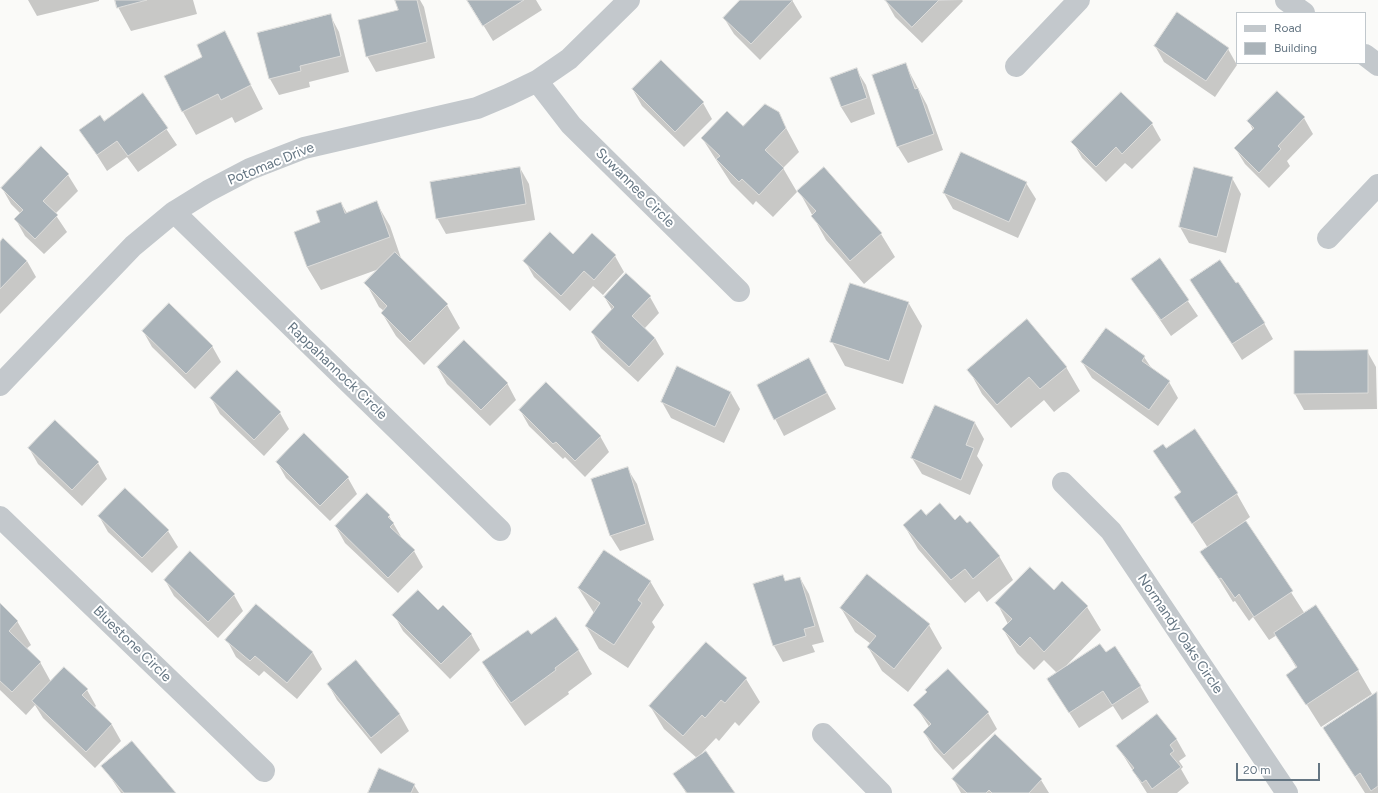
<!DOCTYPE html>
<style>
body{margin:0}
#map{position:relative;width:1378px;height:793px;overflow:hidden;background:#fafaf8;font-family:Figtree,sans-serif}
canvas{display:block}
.legend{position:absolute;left:1236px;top:12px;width:130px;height:52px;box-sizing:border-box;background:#fff;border:1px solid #c1c8cd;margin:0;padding:5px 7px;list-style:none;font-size:12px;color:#657683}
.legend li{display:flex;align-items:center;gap:8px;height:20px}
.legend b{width:20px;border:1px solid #c1c8cd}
.scale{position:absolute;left:1236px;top:763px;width:84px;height:18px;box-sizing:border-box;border:2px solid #657683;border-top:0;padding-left:5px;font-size:12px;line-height:14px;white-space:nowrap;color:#657683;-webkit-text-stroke:3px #fff;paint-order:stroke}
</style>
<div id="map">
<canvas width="1378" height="793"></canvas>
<ul class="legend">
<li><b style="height:5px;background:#c3c8cc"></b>Road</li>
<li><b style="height:11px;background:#aab3b9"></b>Building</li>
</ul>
<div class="scale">20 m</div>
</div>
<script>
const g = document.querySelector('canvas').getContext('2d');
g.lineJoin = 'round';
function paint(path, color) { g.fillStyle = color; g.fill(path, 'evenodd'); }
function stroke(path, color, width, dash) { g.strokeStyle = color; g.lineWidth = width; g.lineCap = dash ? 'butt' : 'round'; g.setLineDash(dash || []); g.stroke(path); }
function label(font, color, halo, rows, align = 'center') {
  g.font = font + ' Figtree,sans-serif'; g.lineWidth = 4; g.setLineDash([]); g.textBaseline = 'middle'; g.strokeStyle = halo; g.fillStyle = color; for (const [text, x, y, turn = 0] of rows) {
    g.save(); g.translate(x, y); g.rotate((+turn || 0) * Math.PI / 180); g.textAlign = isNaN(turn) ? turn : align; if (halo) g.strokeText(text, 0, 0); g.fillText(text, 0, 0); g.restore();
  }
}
const shadow = new Path2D(`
 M28,0H99V1L37,16Z
 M116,0H193L197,14L131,31L118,7Z
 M396,0H420L424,7L435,58L376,72L367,56L399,11Z
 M468,0H536L542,10L493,41Z
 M742,0H792L802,17L760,60L734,34L724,18Z
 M962,0L963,1L922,43L895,17L886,1Z
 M330,15L339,32L349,72L309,82L310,87L279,95L270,79Z
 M224,33L263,109L235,123L232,117L196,135L183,112L204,57Z
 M1155,46L1228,49L1237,65L1215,97L1164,62Z
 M905,64L927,105L943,150L908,163L898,147L873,76Z
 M856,69L866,85L875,114L851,123L841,107Z
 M633,90L703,103L712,119L684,147L642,106Z
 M143,94L177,145L138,172L127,157L107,171L81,130L104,122Z
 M778,113L799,152L783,168L797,192L773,217L756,201L753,205L731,183L702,138L743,128Z
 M1304,118L1313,134L1287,161L1290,166L1269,188L1245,164L1235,148L1253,130L1249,122Z
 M1152,124L1161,140L1132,169L1125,163L1106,182L1082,158L1073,142Z
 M520,168L529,184L535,220L446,234L437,218Z
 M824,168L881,234L895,257L864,284L826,240L799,191Z
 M1195,168L1232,178L1241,194L1226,253L1189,243L1180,227Z
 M68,175L78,191L55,214L67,232L44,254L25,236L16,220L21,214L11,204L2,188Z
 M1026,183L1036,199L1018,238L953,209L944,193Z
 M376,202L390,226L402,261L447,305L460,328L424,365L396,336L382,313L384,311L379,307L366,283L379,269L321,290L307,267L295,232L321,223L341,203L347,213Z
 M592,235L615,256L624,272L603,295L593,286L570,311L534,277L525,261L573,255Z
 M0,243L27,261L36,277L0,314Z
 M1160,260L1198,316L1171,336L1132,279Z
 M1192,281L1264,323L1273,339L1242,360Z
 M650,297L659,313L644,329L655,338L664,354L638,382L601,348L592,332L612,310L605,298Z
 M908,302L922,326L903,384L845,366L832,342Z
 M143,331L212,346L221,362L195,389L152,347Z
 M1367,351L1376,367L1377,409L1304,410L1295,394Z
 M1144,357L1152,369L1169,382L1178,398L1158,426L1092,378L1082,362Z
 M809,360L836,409L784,436L758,386Z
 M1066,367L1080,391L1054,412L1044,400L1011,428L982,394L969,370Z
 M438,368L507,383L516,400L490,426L447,384Z
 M678,368L731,393L740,409L724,443L671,418L662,402Z
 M237,371L280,413L289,429L264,456L220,414L211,398Z
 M935,406L975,423L984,439L977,456L983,465L970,495L922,474L912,458Z
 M520,410L600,436L609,452L585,477L565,457L563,459L529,426Z
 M29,448L98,463L107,479L82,506L38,464Z
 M1166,450L1237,494L1250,517L1245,521L1305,614L1358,670L1372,694L1321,727L1288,675L1297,669L1277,635L1269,640L1253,617L1249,621L1235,601L1233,602L1202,552L1208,548L1175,497L1181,493L1155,451Z
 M277,462L348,478L357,494L330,521L286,478Z
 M627,468L637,484L654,540L620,551L610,535Z
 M125,489L168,531L178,547L152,573L108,532L99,516Z
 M367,495L389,516L403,540L414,551L423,567L398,593L345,543L336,527Z
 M926,516L955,521L999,556L1013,580L987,602L979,591L965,603L918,549L904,525Z
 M782,576L786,582L800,578L809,594L824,642L812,645L815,652L783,662L774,646L755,584Z
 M165,580L234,595L243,611L218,638L174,596Z
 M650,581L664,605L652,622L655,627L628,668L599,649L586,626L594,613L579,589Z
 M1062,582L1087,607L1101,630L1065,667L1105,654L1140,686L1149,702L1122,720L1113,706L1079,728L1058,695L1057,673L1044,660L1034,670L1017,653L1003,629L1008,624L997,603L1054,591Z
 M0,605L17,621L31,645L26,649L40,662L51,682L87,690L96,706L94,708L112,725L121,741L95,768L43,718L35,705L26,715L0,690Z
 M257,606L313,653L322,669L297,699L264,671L259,676L236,657L227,640Z
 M841,608L929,625L942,648L908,692L882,671L868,647L871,644L855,632Z
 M438,611L471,634L480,650L450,679L403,631L394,615Z
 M556,618L579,651L592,674L568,692L569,694L525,726L497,686L483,663L531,636Z
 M706,643L746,679L760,702L739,726L735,722L719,741L716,738L701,754L734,793H686L675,774L697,758L664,729L650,706Z
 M356,661L400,715L409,731L381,754L337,700L328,684Z
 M948,670L988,713L997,729L953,770L934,749L924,732L930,728L915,705Z
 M1377,693L1378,793H1365L1324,728Z
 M1157,715L1177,740L1186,756L1179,761L1183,767L1181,769L1189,783L1177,793H1147L1118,747Z
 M103,766L174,793H121Z
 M953,779L1041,780L1049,793H961Z
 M414,785L419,793H369Z`);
const building = new Path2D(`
 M115,0H147L117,8Z
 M395,0H417L427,42L366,57L358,20L398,10Z
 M467,0H524L483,26Z
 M740,0H793L751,44L723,18Z
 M885,0H939L912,27Z
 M1177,12L1229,48L1206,81L1154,46Z
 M331,14L341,56L300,66L301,71L269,79L257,33Z
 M225,31L251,85L221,100L218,94L182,112L164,76L202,57L197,45Z
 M661,60L704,102L675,132L632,89Z
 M906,63L915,89L918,88L934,134L897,147L872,75Z
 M857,68L867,98L841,107L830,78Z
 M1277,91L1305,117L1278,146L1281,149L1259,173L1234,148L1254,128L1247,121Z
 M1121,92L1153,123L1122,154L1116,147L1096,167L1071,142Z
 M143,93L168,128L128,156L117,141L97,155L79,130L100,115L104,121Z
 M765,104L779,112L786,128L765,150L784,168L759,195L742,179L739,182L716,159L720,156L701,138L727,111L743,126Z
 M41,146L69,174L43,201L58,215L35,239L14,219L23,210L1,188Z
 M961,152L1027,182L1009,222L943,193Z
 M520,167L526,204L436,219L430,182Z
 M824,167L882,233L850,261L811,216L816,211L797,191Z
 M1194,167L1233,177L1217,237L1179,227Z
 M377,201L390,237L307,267L294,232L320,222L316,211L341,202L345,213Z
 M550,232L573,254L592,233L616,255L594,280L584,271L561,296L523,261Z
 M3,238L27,261L0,289V242Z
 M395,252L448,304L410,342L381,313L387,306L364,283Z
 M1160,258L1189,300L1161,320L1131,279Z
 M1220,260L1236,283L1238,282L1265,323L1232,344L1190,280Z
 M626,273L651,296L632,316L655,338L629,367L591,332L614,307L604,297Z
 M850,283L909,302L889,361L830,342Z
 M169,303L213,346L186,374L142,331Z
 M1027,319L1067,367L1040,389L1029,377L997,405L967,370Z
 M1106,328L1145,356L1142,361L1170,381L1149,410L1081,362Z
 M464,340L508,383L481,410L437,367Z
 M1368,350V393L1294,394V351Z
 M809,358L827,393L774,420L757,385Z
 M677,366L731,392L715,427L661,402Z
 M237,370L281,412L254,440L210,398Z
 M546,382L601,436L575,461L556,442L553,444L519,410Z
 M935,405L975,422L966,445L974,448L961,480L911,458Z
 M55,420L99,462L72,490L28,448Z
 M1195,429L1238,493L1192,524L1174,497L1181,492L1153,451L1163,444L1166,448Z
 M304,433L349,477L320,506L276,462Z
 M628,467L646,524L610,536L591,479Z
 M125,488L169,530L142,558L98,516Z
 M367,493L390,515L388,517L394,523L390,527L415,550L388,578L335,526Z
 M940,503L955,520L960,515L967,523L970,521L1000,556L973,579L965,569L951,580L903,525L921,509L926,515Z
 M1246,521L1293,591L1254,617L1239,594L1235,598L1221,578L1219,579L1200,552Z
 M604,550L651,581L638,600L642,603L614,645L585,626L600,603L578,588Z
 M190,551L235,594L208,622L164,580Z
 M1030,567L1054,590L1062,581L1088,606L1044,652L1030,637L1020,647L1002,629L1012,619L995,603Z
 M867,574L930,624L894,669L867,647L876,636L840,608Z
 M783,575L785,581L800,577L815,626L804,629L806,636L773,646L753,584Z
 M418,590L438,610L443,605L472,634L441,664L392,615Z
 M0,603L18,621L9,631L41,662L12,692L0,681Z
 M256,604L313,652L287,683L255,656L250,661L225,640Z
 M1316,605L1359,670L1306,705L1286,675L1297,667L1274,633Z
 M556,617L579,650L555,668L556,670L511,703L482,662L528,630L531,634Z
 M706,642L747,678L725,703L721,700L705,718L702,715L683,736L649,706Z
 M1100,644L1106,652L1115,646L1141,686L1112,705L1103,691L1069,713L1047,679Z
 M356,660L400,714L371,738L327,684Z
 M64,667L88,689L82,695L112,724L86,752L32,701Z
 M948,669L989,712L944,755L923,732L931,724L913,705L927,692L925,690Z
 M1377,692L1378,786L1371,791L1360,773L1355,777L1323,728Z
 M1157,714L1177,739L1170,745L1174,751L1170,754L1181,767L1152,789L1146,780L1142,783L1132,770L1134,768L1116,746Z
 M995,734L1042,779L1029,793H992L989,790L986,793H967L952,779Z
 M132,741L176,793H124L101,766Z
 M706,751L735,793H687L673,774Z
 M379,768L415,784L411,793H368Z`);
const street = new Path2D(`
 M1286,0L1304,13
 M1365,55L1378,65
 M1016,66L1079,0
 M537,81L571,125L739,291
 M174,212L500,530
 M1328,238L1378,185
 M0,385L133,246L174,212L208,191L250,169L304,148L477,108L508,95L537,81L569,59L629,0
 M1063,483L1111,531L1287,793
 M0,517L264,771
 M823,734L881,793`);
const streetNames = [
 ["Potomac Drive",271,164,-22],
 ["Suwannee Circle",635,188,45],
 ["Rappahannock Circle",337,371,44],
 ["Normandy Oaks Circle",1180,634,56],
 ["Bluestone Circle",132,644,44]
];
paint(shadow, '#0003');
paint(building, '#aab3b9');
stroke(building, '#dcdcda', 1);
stroke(street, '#c3c8cc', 22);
label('14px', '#657683', '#fff', streetNames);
</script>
